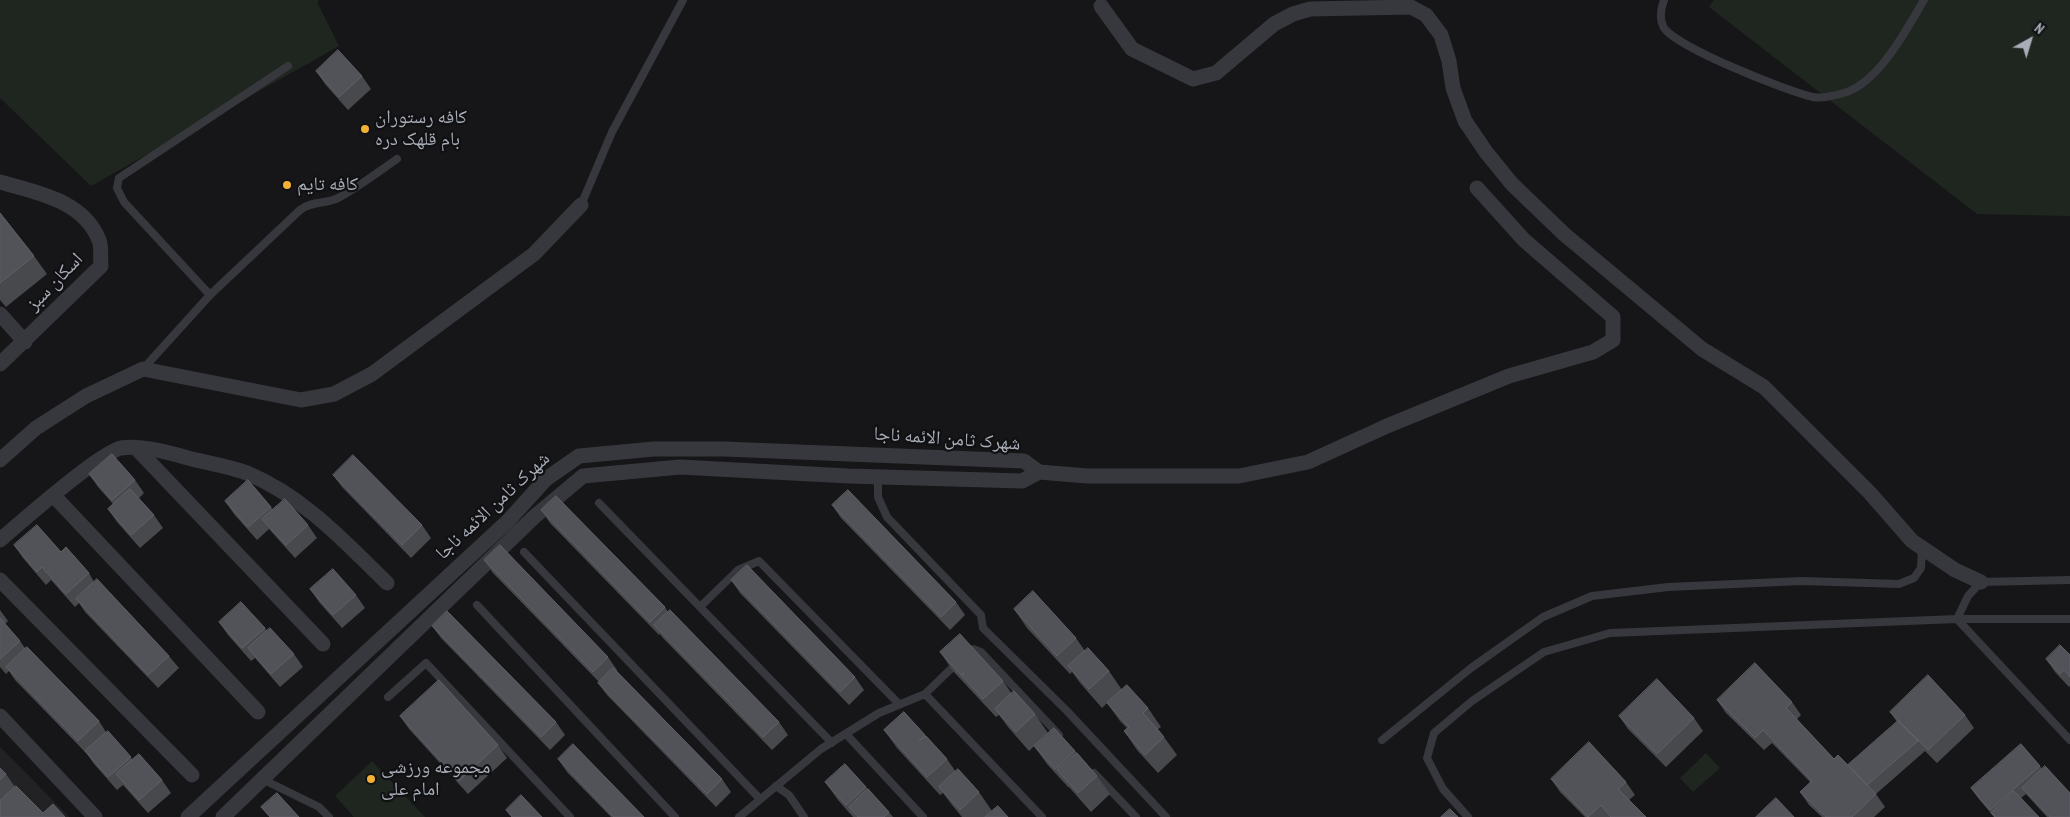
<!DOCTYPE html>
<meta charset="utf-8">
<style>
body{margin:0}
#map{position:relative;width:2070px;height:817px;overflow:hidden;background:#161618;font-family:"PT Sans Narrow",sans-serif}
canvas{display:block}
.north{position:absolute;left:2005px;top:15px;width:50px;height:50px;-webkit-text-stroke:4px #111113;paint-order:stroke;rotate:39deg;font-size:14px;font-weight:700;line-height:20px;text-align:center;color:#a8adb8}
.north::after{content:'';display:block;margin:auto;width:18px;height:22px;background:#a8adb8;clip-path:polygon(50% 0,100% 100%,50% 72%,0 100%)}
</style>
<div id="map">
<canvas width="2070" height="817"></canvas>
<div class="north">N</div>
</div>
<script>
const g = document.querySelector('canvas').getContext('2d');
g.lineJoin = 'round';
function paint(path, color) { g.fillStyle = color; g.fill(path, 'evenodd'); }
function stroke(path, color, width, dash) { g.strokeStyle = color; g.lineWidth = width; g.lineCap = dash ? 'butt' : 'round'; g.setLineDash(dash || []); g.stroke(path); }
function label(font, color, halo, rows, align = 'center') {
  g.font = font + ' "PT Sans Narrow","Noto Naskh Arabic",sans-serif'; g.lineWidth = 4.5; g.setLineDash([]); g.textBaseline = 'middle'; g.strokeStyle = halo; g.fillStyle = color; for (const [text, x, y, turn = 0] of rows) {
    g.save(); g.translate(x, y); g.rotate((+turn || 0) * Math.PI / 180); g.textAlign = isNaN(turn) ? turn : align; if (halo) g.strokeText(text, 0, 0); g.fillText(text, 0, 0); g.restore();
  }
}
const built = new Path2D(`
 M0,747L34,781L69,817H0Z`);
const green = new Path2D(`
 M0,0H318V4L339,46L91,186L0,98Z
 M1714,0H2070V216L1977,214L1709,7Z
 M1706,753L1720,768L1693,792L1680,778Z
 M372,761L425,817H354L335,796Z`);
const lane = new Path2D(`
 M1664,0C1661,8 1659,17 1663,26C1670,45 1789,92 1813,97C1821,99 1838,95 1847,92C1881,79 1906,30 1924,0
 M581,205L612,132L683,0
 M210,295L124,202L117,188L119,178L288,66
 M143,369L210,295L300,210C313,200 326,205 340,197C360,186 378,172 397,159
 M878,477V497L887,517L981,615L983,628L1067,711L1166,817
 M599,503L832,743
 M524,552L760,799
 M2070,580L1981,582L1968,596L1957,619L2070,740
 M477,605L675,817
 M700,607L738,570L759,561L899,704
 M967,654L973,649L981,652L1059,735
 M925,694L1042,817
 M388,697L426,663L570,817
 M846,734L923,817
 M1382,740L1471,668L1543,617L1592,596L1668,587L1802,581L1899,584L1914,578L1921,568L1922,548
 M1094,773L1136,817
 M262,779L319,807L329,817
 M776,786L789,795L804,817
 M739,817L821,749L879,713L925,694L958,662
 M1468,817L1443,789L1427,758L1434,733L1472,701L1544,652L1610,633L1957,619H2070`);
const street = new Path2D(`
 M1101,6L1132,49L1193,79L1216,73L1274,24L1293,14L1310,9L1411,7L1426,15L1441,35L1449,61L1453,88L1465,121L1486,152L1512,184L1564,234L1702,349L1764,387L1870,493L1912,541L1955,570L1981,582
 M0,182C37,193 83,200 99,240C102,247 100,259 101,266L0,364
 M0,314L25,342
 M137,449L323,644
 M0,460L36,428L86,396L143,369L301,400L334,394L372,374L534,254L581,205
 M1039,472L1087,476H1239L1308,462L1387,426L1509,376L1593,352L1613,340V317L1524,240L1477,188
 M54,496L258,712
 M0,540C21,522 99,453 121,448C139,445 171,453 188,458C207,463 229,466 247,473C304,497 344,541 387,583
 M0,580L192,775
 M0,716L95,817
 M188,817L508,521L546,479L579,456L654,449H724L1024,461L1039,472L1022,481L848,476L680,467L583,476L534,517L223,817`);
const wall = new Path2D(`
 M316,71L362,76L371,89L348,110L325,84Z
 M0,213L34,256L47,274L6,307L0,300Z
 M89,474L135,480L144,493L139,498L154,515L163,528L140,548L117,522L108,509L113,504L98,487Z
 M333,475L422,525L431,538L411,558L342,487Z
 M225,501L271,507L273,510L308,525L317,538L295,558L269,529L257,540L234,514Z
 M832,505L956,602L965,615L950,630L841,518Z
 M541,510L665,607L668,612L779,722L788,735L772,750L663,638L660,634L659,635L550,523Z
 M14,545L61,552L89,573L94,582L169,656L179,668L158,688L85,612L79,603L75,607L51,580L46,585L23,558Z
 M484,560L608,657L617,670V671L722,779L731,792L716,807L607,695L598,683L599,682L493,573Z
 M731,580L855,677L864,690L849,705L740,593Z
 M310,589L356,595L365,608L342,628L319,602Z
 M1014,609L1076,638L1085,651L1109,671L1122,690L1148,708L1161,727L1158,729L1164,737L1177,755L1158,773L1137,750L1124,731L1127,728L1120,721L1107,703L1102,708L1081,684L1072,672L1070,674L1027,628Z
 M0,610L8,621L5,624L20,641L25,648L99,721L106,732L132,759L162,780L171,793L148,813L123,785L117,790L94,764L87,754L15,680L9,671L6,674L0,667Z
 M219,622L265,628L267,631L294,654L303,667L280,687L255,658L251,661L228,635Z
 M432,626L556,722L565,735L550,750L441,638Z
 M940,652L1003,681L1012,694L1035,714L1048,733L1029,751L1008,727L999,715L996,717L953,671Z
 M2070,655V686L2069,687L2055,672L2046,659Z
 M1717,700L1792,702L1801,715L1797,719L1834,759L1848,765L1897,722L1890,712L1965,715L1974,728L1937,763L1925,751L1876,794L1885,807L1874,817H1822L1809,805L1800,792L1810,782L1772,743L1764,750L1726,713Z
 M904,712L947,759L956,772L979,792L992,811L985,817H962L952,805L943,793L940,795L897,748L884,730Z
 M400,716L498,745L507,758L468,794L409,729Z
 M1619,716L1694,718L1703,731L1666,767L1628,729Z
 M1034,746L1075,751L1097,776L1110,794L1091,812L1069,787H1068L1047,764Z
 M558,759L644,817H611L567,772Z
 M2040,766L2070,817H2047L2026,794L2021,798L2039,817H1994L1978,798L1971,788Z
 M0,768L6,774L15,787L43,813L0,817Z
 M1551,779L1626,782L1635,795L1629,800L1646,817H1585L1560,792Z
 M825,782L866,787L889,812L893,817H853L838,800Z`);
const building = new Path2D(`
 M338,50L362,76L339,97L316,71Z
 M0,213L34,256L0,283Z
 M112,454L135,480L112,500L89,474Z
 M353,455L422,525L402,545L333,475Z
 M248,480L271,507L248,527L225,501Z
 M130,489L154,515L131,535L108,509Z
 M848,490L956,602L941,617L832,505Z
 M556,496L665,607L650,622L541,510Z
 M285,499L308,525L286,545L262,519Z
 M37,525L61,552L66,547L89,573L66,594L42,567L37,572L14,545Z
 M500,545L608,657L593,672L484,560Z
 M747,565L855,677L840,692L731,580Z
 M333,569L356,595L333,615L310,589Z
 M97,579L169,656L148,675L76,599Z
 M1033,591L1076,638L1057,656L1014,609Z
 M241,602L265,628L242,648L219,622Z
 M670,610L779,722L763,737L654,625Z
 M447,611L556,722L541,737L432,626Z
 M0,618L20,641L0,659Z
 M270,628L294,654L271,674L248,648Z
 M960,634L1003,681L983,699L962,676L964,673L961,675L940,652Z
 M2060,645L2070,655V677L2064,670L2060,674L2046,659Z
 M27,647L99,721L78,741L6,667Z
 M1088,648L1109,671L1089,689L1068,666Z
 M1755,663L1792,702L1786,708L1834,759L1838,755L1876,794L1852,817H1826L1800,792L1812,781L1763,730L1755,738L1717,700Z
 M613,668L722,779L707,794L598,683Z
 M1928,675L1965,715L1928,750L1890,712Z
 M1657,679L1694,718L1657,754L1619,716Z
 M439,680L498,745L459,781L400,716Z
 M1127,685L1148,708L1143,713L1164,737L1145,755L1124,731L1129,727L1107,703Z
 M1014,691L1035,714L1016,732L995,709Z
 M904,712L925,735L919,741L926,736L947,759L927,777L884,730Z
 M1898,721L1918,741L1867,785L1848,765Z
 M1054,728L1075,751L1055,769L1034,746Z
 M108,731L131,757L108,777L85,751Z
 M1589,742L1626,782L1618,789L1646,817H1611L1601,805L1588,817L1551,779Z
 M573,744L644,817H614L558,759Z
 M2021,744L2040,766L1990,810L1971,788Z
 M1077,753L1097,776L1078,793L1057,770Z
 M139,754L162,780L139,800L116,774Z
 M845,764L866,787L846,805L825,782Z
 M2045,766L2070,793V817H2050L2022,788Z
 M0,768L6,774L0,780Z
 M958,769L979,792L960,810L939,787Z
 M16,786L43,813L53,804L65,817H0V801Z
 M868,789L889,812L884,817H858L849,807Z
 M2014,791L2039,817H1995L1991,813Z
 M277,793L299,817H270L261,807Z
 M521,795L542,817H512L506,810Z
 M1776,798L1794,817H1756Z
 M998,806L1008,817H985Z
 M1450,809L1458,817H1441Z`);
const markers = [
 [365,129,5,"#f2b134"],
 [287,185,5,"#f2b134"],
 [371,779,5,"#f2b134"]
];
const poiNames = [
 ["کافه رستوران",375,118],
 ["بام قلهک دره",375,140],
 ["کافه تایم",297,185],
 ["مجموعه ورزشی",381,768],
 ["امام علی",381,790]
];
const streetNames = [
 ["اسکان سبز",55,282,-46],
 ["شهرک ثامن الائمه ناجا",947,439,4],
 ["شهرک ثامن الائمه ناجا",493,506,-43]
];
paint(built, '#222225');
paint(green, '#1e261f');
stroke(lane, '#37383d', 8);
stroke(street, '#37383d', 15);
paint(wall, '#47494d');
paint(building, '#525359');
stroke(building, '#5f6168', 1);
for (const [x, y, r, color] of markers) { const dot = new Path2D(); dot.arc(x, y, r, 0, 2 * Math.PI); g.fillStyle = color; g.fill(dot); stroke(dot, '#111113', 2); }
label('19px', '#a8adb8', '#111113', poiNames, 'left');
label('19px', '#a8adb8', '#111113', streetNames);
</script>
